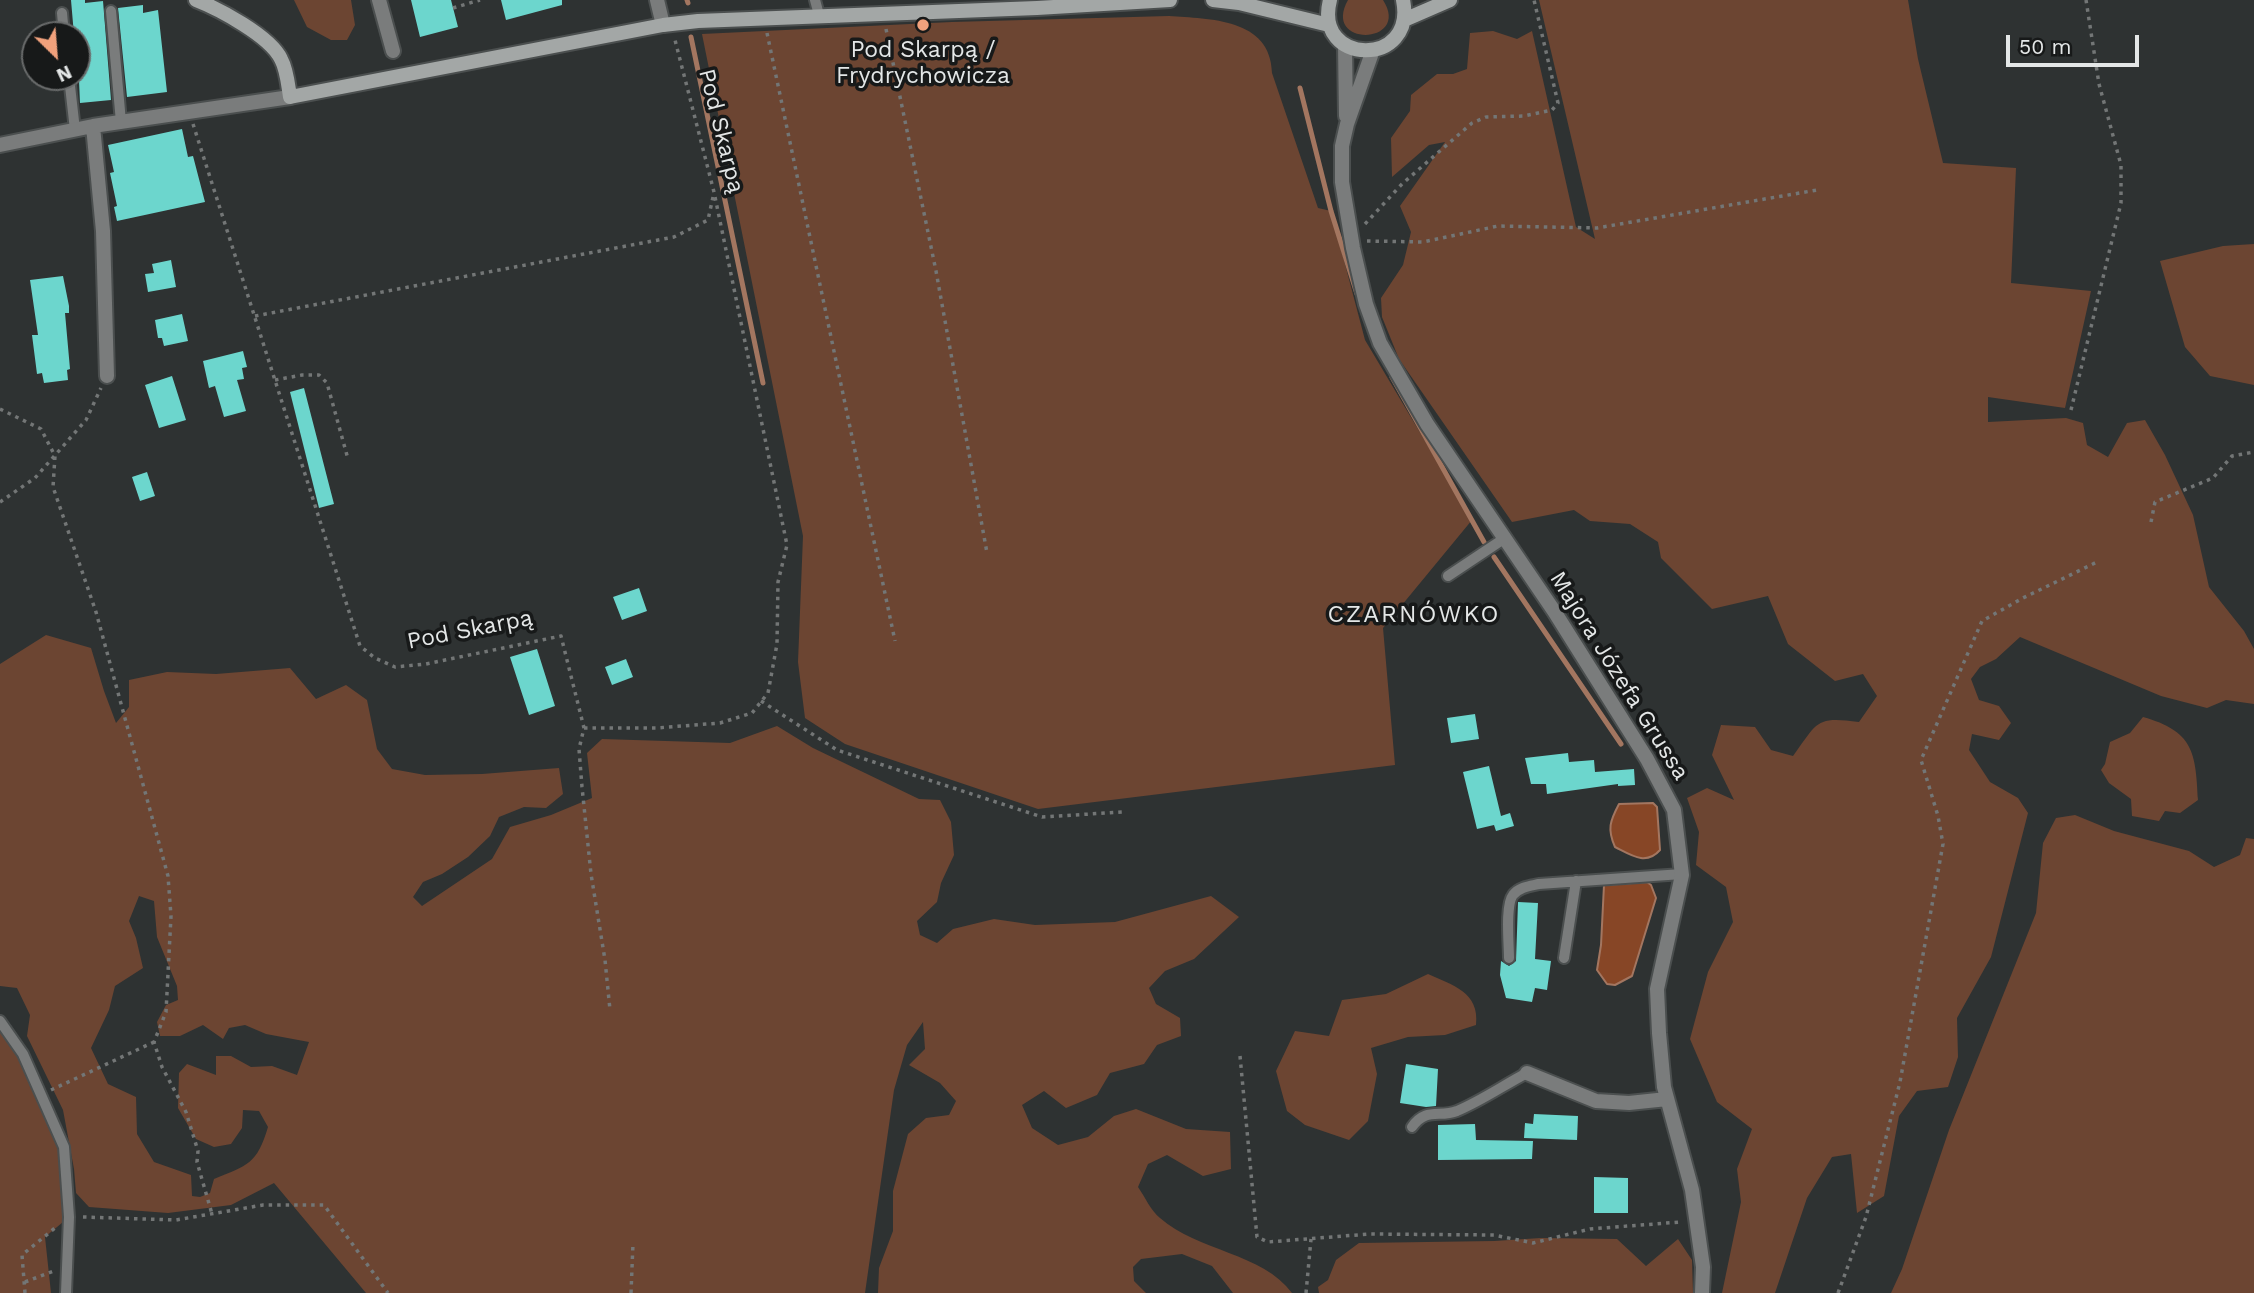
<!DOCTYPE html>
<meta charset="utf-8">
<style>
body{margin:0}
#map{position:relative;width:2254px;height:1293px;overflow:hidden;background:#2e3232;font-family:"Work Sans",sans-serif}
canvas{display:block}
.north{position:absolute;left:21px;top:21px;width:70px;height:70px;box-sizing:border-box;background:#171919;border:2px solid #696b6b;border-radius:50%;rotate:155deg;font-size:19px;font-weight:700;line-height:28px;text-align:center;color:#e4e7e7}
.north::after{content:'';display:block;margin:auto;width:24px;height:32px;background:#f1a17c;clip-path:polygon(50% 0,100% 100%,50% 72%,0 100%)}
.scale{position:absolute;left:2006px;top:35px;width:133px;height:32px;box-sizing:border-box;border:4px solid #e4e7e7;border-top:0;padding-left:9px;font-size:21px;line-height:24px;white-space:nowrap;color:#e4e7e7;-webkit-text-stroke:5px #171919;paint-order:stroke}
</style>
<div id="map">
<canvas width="2254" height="1293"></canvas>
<div class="north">N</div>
<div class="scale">50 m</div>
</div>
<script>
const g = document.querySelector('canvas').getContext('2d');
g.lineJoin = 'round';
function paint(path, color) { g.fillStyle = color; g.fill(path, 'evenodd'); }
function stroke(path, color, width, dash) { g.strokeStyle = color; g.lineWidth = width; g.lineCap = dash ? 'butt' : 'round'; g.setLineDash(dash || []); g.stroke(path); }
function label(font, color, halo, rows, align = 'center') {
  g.font = font + ' "Work Sans",sans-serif'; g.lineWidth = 7; g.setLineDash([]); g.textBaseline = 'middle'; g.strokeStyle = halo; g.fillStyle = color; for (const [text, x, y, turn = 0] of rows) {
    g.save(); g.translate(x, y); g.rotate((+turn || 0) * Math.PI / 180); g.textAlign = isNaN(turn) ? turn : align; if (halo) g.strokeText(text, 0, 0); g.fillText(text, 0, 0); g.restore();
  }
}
const green = new Path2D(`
 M294,0H351L355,25L347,40H331L307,27Z
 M1348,0H1383C1412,45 1321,48 1348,0Z
 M1539,0H1908L1918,59L1943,163L2016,168L2011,283L2091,291L2065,408L1988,397V422L2066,418L2083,423L2087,445L2108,457L2127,423L2145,420L2165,455L2193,515L2209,587L2244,631L2254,649V704L2226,700L2207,708L2161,696L2020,637L1996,659L1980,667L1971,679L1979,700L1999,706L2011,723L1999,740L1972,734L1969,750L1990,782L2018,798L2028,813L1991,957L1957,1018L1958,1057L1948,1087L1917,1091L1899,1116L1884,1196L1857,1213L1851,1154L1832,1157L1807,1198L1775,1293H1722L1741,1202L1737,1169L1752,1129L1717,1102L1690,1039L1708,972L1733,922L1726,887L1696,865L1699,832L1687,798L1707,788L1734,800L1712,755L1721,725L1755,727L1771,750L1793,756C1818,722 1815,716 1859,722L1877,696L1863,674L1835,681L1788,644L1768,596L1712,609L1661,558L1658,542L1630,524L1590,521L1574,510L1512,522L1399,359L1382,317L1381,298L1403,265L1411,232L1400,206L1445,142L1429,145L1392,177L1391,138L1410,111L1411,95L1437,74H1453L1467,69L1470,33L1493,31L1517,39L1532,31L1576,227L1595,239Z
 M1169,16C1209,19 1271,18 1272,73L1318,208L1331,211L1365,340L1472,520L1383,628L1395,765L1038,809L845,744L805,718L798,662L803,536L702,34L952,22Z
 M2254,244V385L2210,376L2185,347L2160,261L2223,246Z
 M46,635L91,648L104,691L116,723L129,707V680L167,672L216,674L290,668L316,699L346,685L367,700L377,749L392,769L425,775L482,774L559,768L563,794L546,808L524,807L499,817L490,836L468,857L442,874L423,882L413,897L422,906L492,859L510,827L551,815L592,798L587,753L602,739L730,743L777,726L813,748L919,799L940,800L951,822L954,855L941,883L937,902L917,921L920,935L937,943L953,929L994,919L1035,925L1115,922L1211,896L1239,917L1194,959L1165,971L1149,988L1156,1004L1180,1018L1181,1036L1157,1045L1144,1064L1110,1073L1097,1095L1066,1108L1044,1091L1022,1105L1032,1128L1058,1145L1088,1137L1114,1116L1136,1109L1186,1129L1230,1132L1231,1169L1203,1176L1167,1155L1148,1164L1138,1187C1145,1197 1151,1211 1160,1218C1197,1251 1263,1253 1292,1293H1233L1212,1266L1182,1254L1141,1259L1133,1267L1134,1281L1146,1293H878L879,1268L893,1231V1191L908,1134L926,1118L949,1115L956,1101L940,1083L909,1065L925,1049L923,1022L907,1045L894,1090L865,1293H366L274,1183L231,1205L168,1213L89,1207L76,1193L74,1169L63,1110L27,1036L30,1015L17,988L0,986V664ZM139,896L154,901L157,937L177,986L178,1000L166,1005L157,1022L160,1036H180L203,1025L223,1039L229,1028L245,1025L266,1034L309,1042L297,1075L272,1066L251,1067L231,1056H216V1075L187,1064L179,1073L178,1108L196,1139L214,1147L231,1144L242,1128L243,1110L259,1111L268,1127C257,1164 248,1165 214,1179L210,1193L200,1197L192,1196L191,1175L154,1162L137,1134L136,1097L108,1084L91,1048L109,1010L115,986L143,968L136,938L129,921Z
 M2143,717C2193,731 2196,752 2198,800L2180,813L2165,811L2159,821L2132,816L2131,799L2109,783L2101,770L2105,764L2110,742L2130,733Z
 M2075,815L2114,831L2189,851L2214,867L2240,855L2246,838L2254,839V1293H1891L1902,1269L1949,1130L2036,913L2043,843L2056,818Z
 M1428,974C1452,985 1480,992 1476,1025L1445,1035L1408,1037L1371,1048L1377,1074L1368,1121L1349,1140L1305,1125L1287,1111L1276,1071L1295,1031L1329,1036L1342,1000L1386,994Z
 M0,1021L23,1054L64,1147L69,1217L45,1237L51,1293H0Z
 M1541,1238L1617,1239L1646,1266L1678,1239L1692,1260L1693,1293H1319L1318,1287L1328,1280L1336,1260L1359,1243L1494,1241Z`);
const water = new Path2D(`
 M1653,803L1657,807L1660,850C1646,866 1631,855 1615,847C1607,829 1610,821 1619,804Z
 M1647,882L1651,885L1656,898L1632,976L1615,985L1607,984L1597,970L1601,945L1604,885Z`);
const stream = new Path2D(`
 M687,0L688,3
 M691,37L763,383
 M1300,88L1331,211L1357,294
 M1392,377L1484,542
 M1494,557L1621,744`);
const building = new Path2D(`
 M71,0H85V3L103,1L111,100L80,103L77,35H74Z
 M411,0H451L458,27L420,37Z
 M501,0H562V5L506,20Z
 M143,5V13L158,10L167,92L127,97L118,8Z
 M182,129L188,157L193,156L205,202L117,221L114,207L117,206L110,173L114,172L108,145Z
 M171,260L176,287L148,292L145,274L154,273L152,264Z
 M63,276L69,306V313H65L70,369L67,370L68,380L44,383L42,373L37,374L32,335H38L30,280Z
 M182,314L188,341L164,346L162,338H158L155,320Z
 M243,351L247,367L242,368L244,379L237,380L246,411L224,417L215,386L209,388L203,361Z
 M172,376L186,420L159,428L145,385Z
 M304,388L334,504L319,508L290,392Z
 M147,472L155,496L140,501L132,477Z
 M639,588L647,611L622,620L613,597Z
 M537,649L555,706L529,715L510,657Z
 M626,659L633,677L612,685L605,667Z
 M1475,714L1479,739L1451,743L1447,718Z
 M1568,753L1569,762L1594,760L1595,772L1634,769L1635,785L1618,786V784L1547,794L1546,784H1531L1525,758Z
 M1489,766L1501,816L1510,813L1514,826L1496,831L1494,825L1477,829L1463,772Z
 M1518,902L1538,903L1535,959L1551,961L1547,990L1535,988L1532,1002L1506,998L1500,975L1501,961L1509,966L1516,961Z
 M1406,1064L1438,1069L1436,1106L1426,1107L1400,1103Z
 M1534,1114L1578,1116L1577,1140L1524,1138L1525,1123L1533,1124Z
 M1475,1124L1476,1140L1533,1141L1532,1159L1438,1160V1125Z
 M1594,1177L1628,1178V1213H1594Z`);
const path = new Path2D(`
 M453,8L480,0
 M886,29L936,271L987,553
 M767,33L895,641
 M193,124L360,646L375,658L395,667L426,664L561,636L584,728L579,749L582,787L591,874L605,960L610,1010
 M1365,224L1402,184L1472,123L1486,117L1524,116L1552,110L1558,103L1534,0
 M1367,241L1423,242L1498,226L1597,228L1817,190
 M255,316L674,237L708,220L713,197
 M275,380L302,375H319L327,383L348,459
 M0,409L41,429L55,456L53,487L96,612L168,876L171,916L166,1012L154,1042L162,1067L186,1112L198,1151L197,1162L212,1214
 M2071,410L2121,203V165L2099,84L2086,0
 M0,502L35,478L86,420L101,388
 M2151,522L2155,502L2213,478L2232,456L2254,452
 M761,701L837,750L1042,817L1122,812
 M584,728H656L720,723L752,713L768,693L777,644L778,582L787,545L714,192L675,40
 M1240,1056L1257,1237L1268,1242L1369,1234L1494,1235L1533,1243L1590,1229L1680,1222
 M51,1090L154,1042
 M83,1217L176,1220L263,1205H324L388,1293
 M25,1282L54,1271
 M25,1293L22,1255L55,1228
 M631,1293L633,1243
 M1306,1293L1311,1239
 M1838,1293L1866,1217L1900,1082L1943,844L1938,816L1921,760L1982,621L2023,598L2097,562`);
const lane = new Path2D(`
 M815,0L819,15
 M111,11L121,122
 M62,13L64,35
 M69,77L75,130
 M1448,576L1505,538
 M1509,958C1509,944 1505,905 1513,895C1519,887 1530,886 1539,884L1682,874
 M1564,958L1576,881
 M0,1021L23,1054L64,1147L69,1217L66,1293
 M1412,1127C1426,1107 1439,1118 1457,1111C1481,1101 1504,1085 1527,1073`);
const street = new Path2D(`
 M379,0L393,51
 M657,0L663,25
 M1345,45L1346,116
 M1373,50L1347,124L1342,146V182L1353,248L1366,304L1380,343L1427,424L1554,611L1647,759L1674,810L1682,875L1657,989L1659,1033L1664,1087L1692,1190L1703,1267L1702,1293
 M93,126L103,231L107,376
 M0,145L93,126L290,97
 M1527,1073L1596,1101L1629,1103L1667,1099`);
const secondary = new Path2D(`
 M196,0C219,9 270,36 281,59C287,70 288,84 290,97L663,25L698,21L1037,8L1170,0
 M1213,0L1239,3L1329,25
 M1330,0C1313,66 1417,68 1403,0
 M1404,20L1450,0`);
const markers = [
 [923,25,7,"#f1a17c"]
];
const poiNames = [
 ["Pod Skarpą /",923,50],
 ["Frydrychowicza",923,76]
];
const streetNames = [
 ["Pod Skarpą",721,131,76],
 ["Pod Skarpą",470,630,-11],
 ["Majora Józefa Grussa",1619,676,58]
];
const neighbourhoodNames = [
 ["CZARNÓWKO",1414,615]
];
paint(green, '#6c4532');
paint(water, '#874626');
stroke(water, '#a37660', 2);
stroke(stream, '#a37660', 5);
paint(building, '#6cd6cd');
stroke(lane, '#4b4f4f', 14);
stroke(street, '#4b4f4f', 18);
stroke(secondary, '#4b4f4f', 18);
stroke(path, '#737676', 3.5, [3.5, 5]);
stroke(lane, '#7a7c7c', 10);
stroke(street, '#7a7c7c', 14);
stroke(secondary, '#a3a7a6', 14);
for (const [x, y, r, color] of markers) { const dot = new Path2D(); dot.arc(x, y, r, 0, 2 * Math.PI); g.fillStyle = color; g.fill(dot); stroke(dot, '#171919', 2.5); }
label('23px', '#e4e7e7', '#171919', poiNames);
label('23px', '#e4e7e7', '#171919', streetNames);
g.letterSpacing = '2px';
label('24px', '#e4e7e7', '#171919', neighbourhoodNames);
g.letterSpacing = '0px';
</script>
